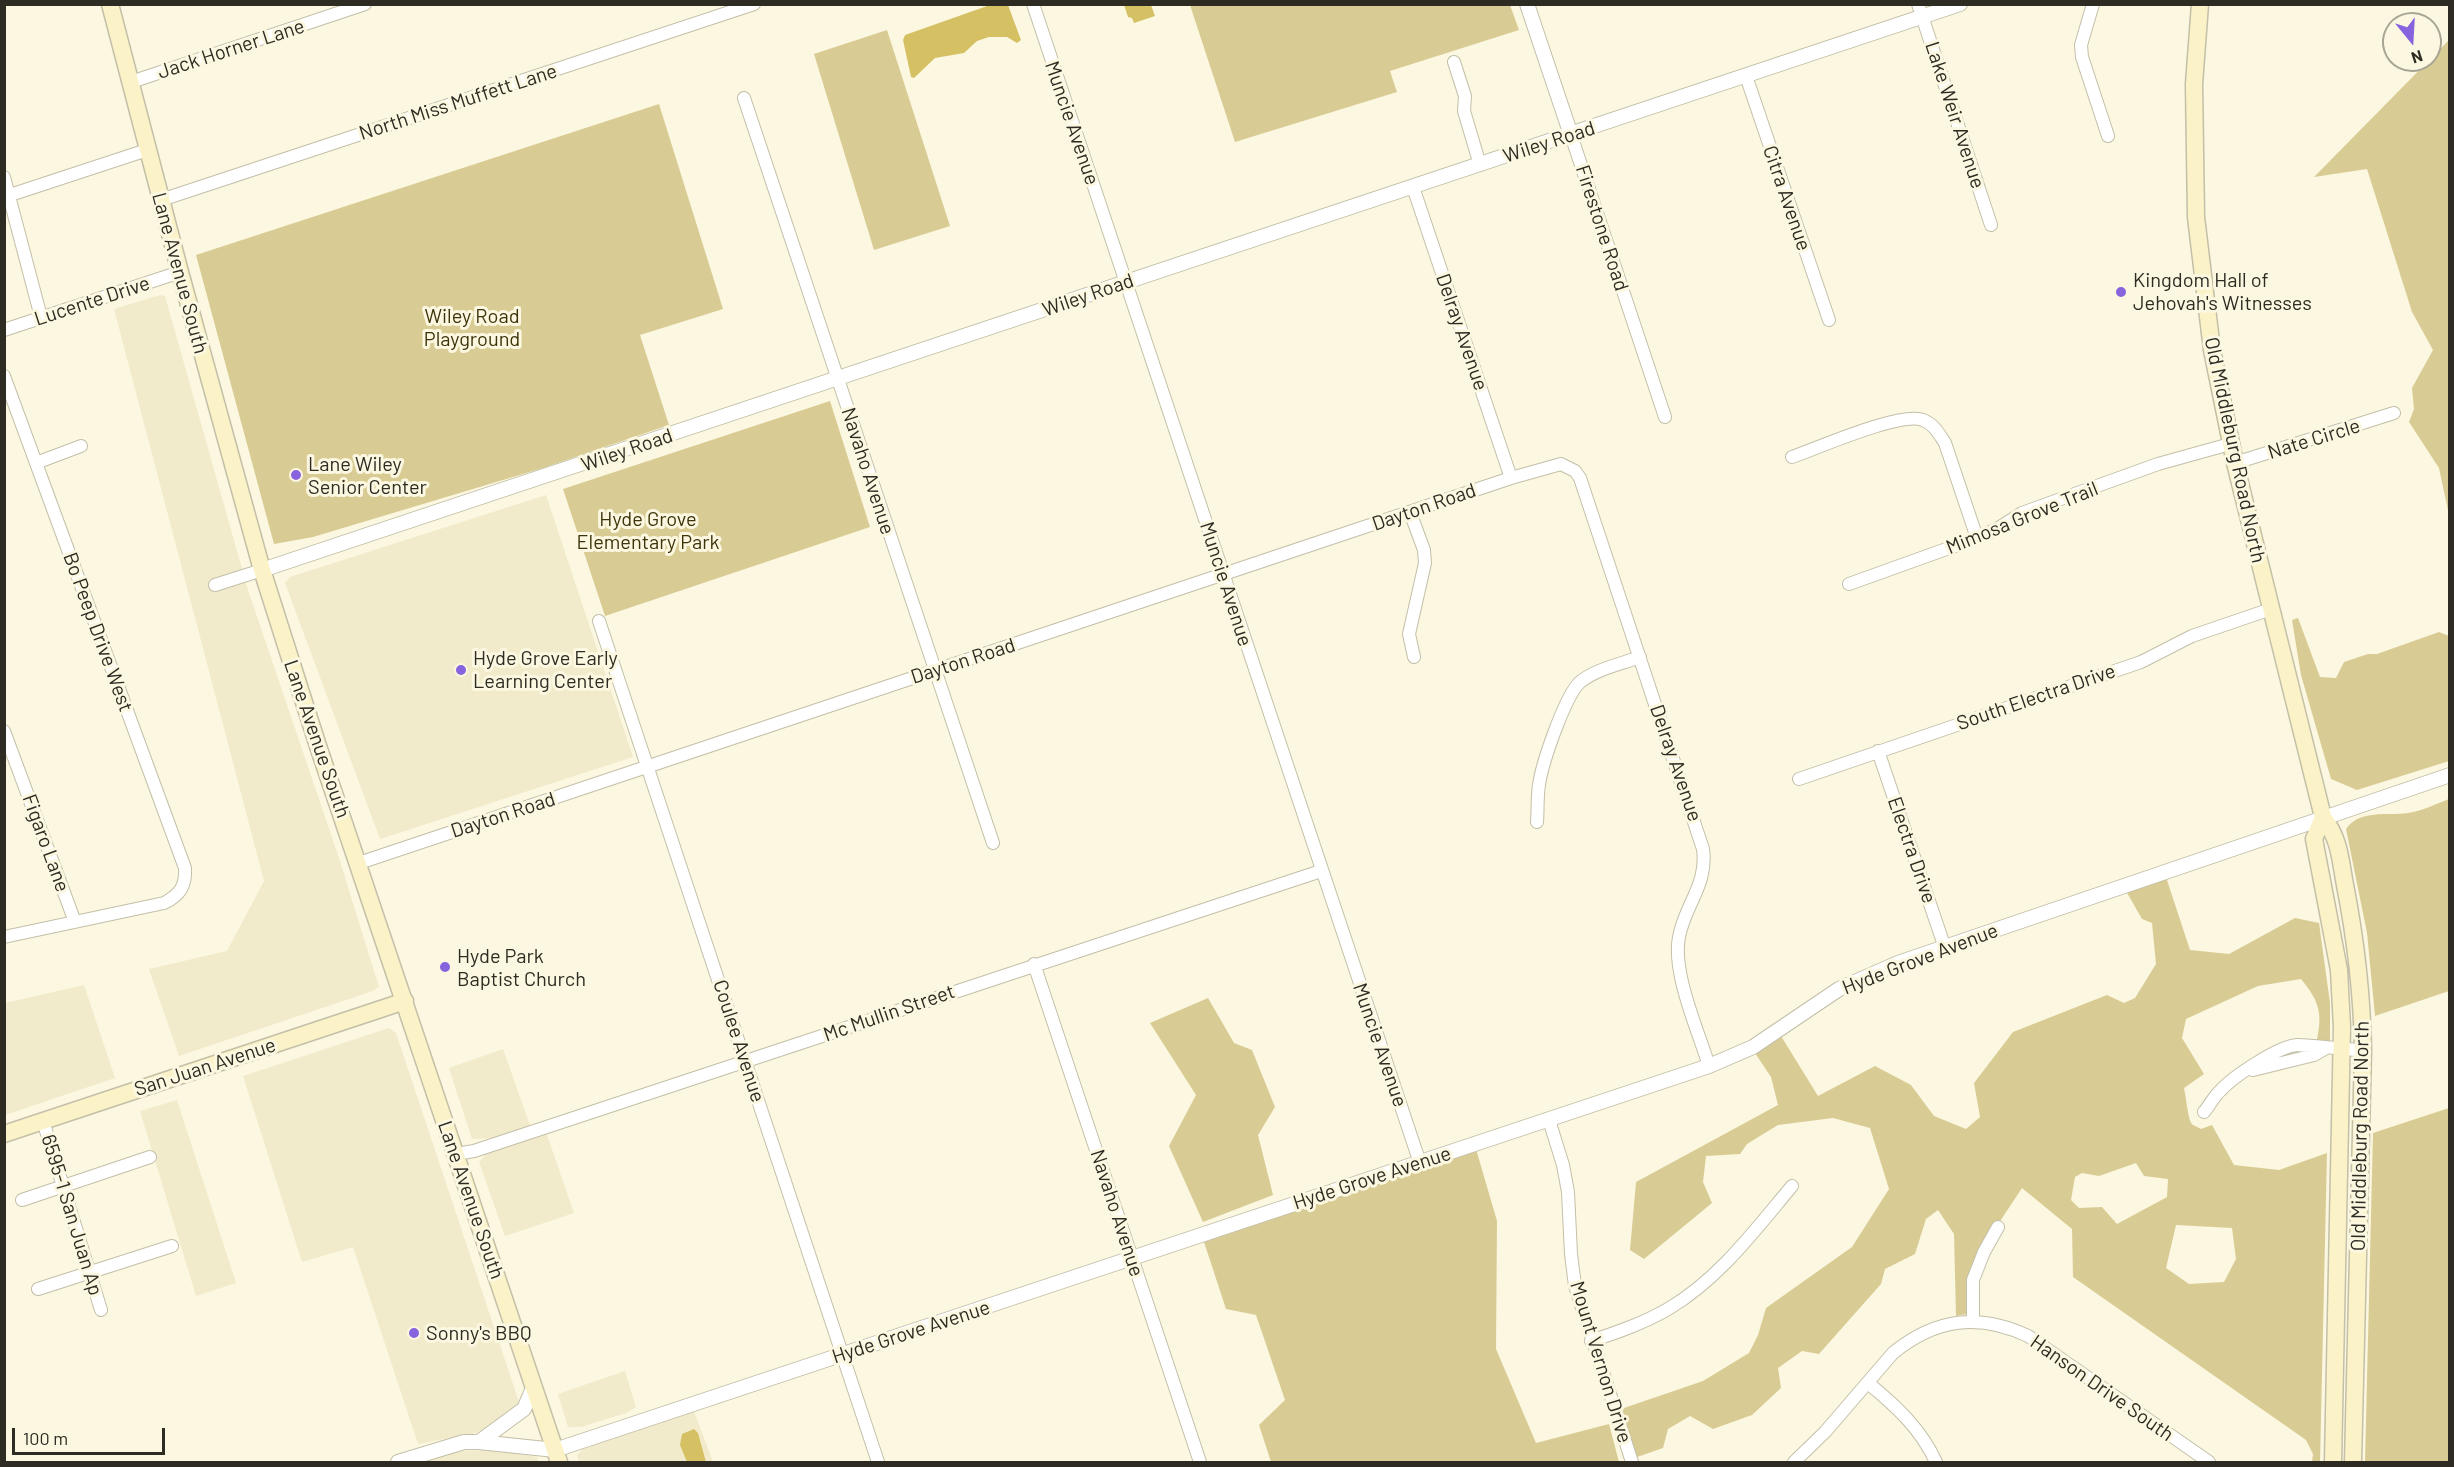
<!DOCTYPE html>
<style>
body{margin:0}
#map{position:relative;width:2454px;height:1467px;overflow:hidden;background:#fcf7e0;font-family:Barlow,sans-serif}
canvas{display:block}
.frame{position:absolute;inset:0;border:6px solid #2d2b22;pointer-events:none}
.north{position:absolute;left:2382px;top:12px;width:60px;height:60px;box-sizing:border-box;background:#fcf7e0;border:2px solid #a9a594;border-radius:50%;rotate:162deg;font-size:16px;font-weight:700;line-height:24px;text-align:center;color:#2d2b22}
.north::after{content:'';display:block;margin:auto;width:21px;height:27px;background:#8863de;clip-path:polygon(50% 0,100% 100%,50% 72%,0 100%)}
.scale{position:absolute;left:12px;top:1428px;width:153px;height:27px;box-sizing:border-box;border:3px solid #2d2b22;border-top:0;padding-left:8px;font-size:18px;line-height:21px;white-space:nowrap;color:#2d2b22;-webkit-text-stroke:4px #fcf7e0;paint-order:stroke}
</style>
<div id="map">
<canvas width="2454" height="1467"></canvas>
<div class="frame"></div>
<div class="north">N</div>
<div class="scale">100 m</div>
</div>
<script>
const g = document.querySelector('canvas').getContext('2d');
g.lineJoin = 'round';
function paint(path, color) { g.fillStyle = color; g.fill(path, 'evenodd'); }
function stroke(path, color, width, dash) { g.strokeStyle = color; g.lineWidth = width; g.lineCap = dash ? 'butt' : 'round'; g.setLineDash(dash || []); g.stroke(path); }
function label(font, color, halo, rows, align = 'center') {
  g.font = font + ' Barlow,sans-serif'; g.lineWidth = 6; g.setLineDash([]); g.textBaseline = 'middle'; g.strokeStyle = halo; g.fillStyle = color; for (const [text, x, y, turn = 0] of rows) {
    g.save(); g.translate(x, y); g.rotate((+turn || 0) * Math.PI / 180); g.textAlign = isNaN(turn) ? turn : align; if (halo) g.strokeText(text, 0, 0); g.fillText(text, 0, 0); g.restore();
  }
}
const built = new Path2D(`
 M160,295L165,296L248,590L339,858L379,987L373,991L179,1056L149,969L227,951L264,881L114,309Z
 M546,495L633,757L380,839L285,583L290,577Z
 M84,985L115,1078L5,1115V1003Z
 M389,1028L396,1033L520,1405L500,1423L476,1433L418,1444L353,1247L302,1262L243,1076Z
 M503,1049L531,1128L501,1138L472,1139L449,1068Z
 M177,1100L236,1283L196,1296L140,1111Z
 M546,1132L574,1213L505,1236L479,1162L489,1151Z
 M625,1371L636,1407L626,1413L581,1427H568L558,1394Z
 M694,1411L713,1462H579L577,1455L583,1449Z
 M496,1450L537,1457L539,1462H417L435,1456L464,1451Z`);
const green = new Path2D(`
 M1190,5H1510L1519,30L1390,71L1397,92L1235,142Z
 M887,30L950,226L874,250L814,54Z
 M2449,40V515L2439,468L2409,422L2414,409L2412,388L2433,350L2412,312L2367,169L2314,177Z
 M659,104L723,309L640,335L669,425L543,468L313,537L274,544L196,255Z
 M830,401L870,527L605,616L563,489Z
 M2298,618L2320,677L2336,678L2344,662L2368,654H2377L2439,632L2449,636V761L2357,790L2331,779L2301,675L2292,620Z
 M2449,799V991L2375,1016L2367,933L2346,829C2360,809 2387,816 2408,813C2422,811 2436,804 2449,799Z
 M2166,877L2190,950L2229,954L2295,918L2319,923L2330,1003V1041L2326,1044H2316C2323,1014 2320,1002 2301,979L2258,986L2186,1019L2182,1038L2204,1074L2184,1088C2186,1096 2188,1120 2192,1124C2192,1125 2200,1128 2201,1129L2212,1125L2234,1165L2279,1170L2327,1153L2320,1462H2312L2313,1454L2306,1440L2073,1277L2072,1229L2022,1188L1979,1253L1967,1314L1956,1316L1954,1234L1938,1210L1926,1219L1915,1254L1885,1269L1881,1284L1819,1354L1802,1351L1778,1368L1781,1388L1752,1415L1713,1429L1690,1416L1668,1429L1663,1448L1637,1457L1621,1409L1703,1381L1749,1353L1758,1335L1766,1308L1852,1247L1889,1189L1870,1128L1833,1118L1778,1125L1747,1144L1740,1154L1706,1156L1703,1182L1712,1203L1644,1259L1630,1250L1636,1182L1778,1105L1771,1077L1755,1053L1781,1036L1818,1096L1875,1066L1911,1085L1934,1116L1966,1129L1980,1117L1974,1083L2013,1032L2107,995L2124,1003L2135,998L2156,964L2152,923L2142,919L2126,891ZM2136,1163L2144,1176L2168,1179L2167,1197L2117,1224L2102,1207L2079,1208L2071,1200L2075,1177L2082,1173L2099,1176ZM2176,1225L2232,1228L2236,1259L2224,1282L2189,1284L2166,1268Z
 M1208,998L1234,1043L1252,1050L1275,1107L1258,1135L1273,1195L1203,1222L1169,1146L1196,1095L1150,1023Z
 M2449,1108V1462H2365L2373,1133Z
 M1476,1149L1497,1221L1496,1349L1536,1443L1609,1424L1619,1462H1271L1259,1425L1285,1400L1256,1315L1226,1309L1204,1242Z`);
const water = new Path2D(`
 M990,5H1008L1021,40L1017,43L1007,37H989L977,41L964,53L935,58L914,78L911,77L903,40L905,35Z
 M1124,5H1151L1155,16L1134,23L1132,18L1128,17Z
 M694,1429L698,1433L706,1462H687L680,1445L682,1434Z`);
const minor = new Path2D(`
 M1033,4L1420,1163
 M1918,4L1991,225
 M2093,4L2081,45L2082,57L2108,136
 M1454,62L1465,96L1464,111L1480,165
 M1746,76L1829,320
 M131,82L365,4
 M744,98L993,843
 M1571,135L1665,417
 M4,177L41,317
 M1413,187L1511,478
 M4,197L147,150
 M161,200L754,4
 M4,330L180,272
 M4,376L185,868C186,886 180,895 164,903L4,937
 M1792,457C1818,448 1901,411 1923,420C1934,424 1939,434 1945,443L1977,538
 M36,463L81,446
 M2235,463L2394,413
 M1410,512L1424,550L1425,563L1409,634L1414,657
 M1849,584L1977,538L1997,529L2022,513L2158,464L2230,444
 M215,585L262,570
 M599,621L878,1462
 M4,731L75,922
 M1878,751L1945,948
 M1799,779L2141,662L2192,636L2271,609
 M1537,822C1538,810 1537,797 1539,785C1542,763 1565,696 1580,682C1596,669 1621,664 1640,657
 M359,863L1511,478L1561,464L1575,471L1580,478L1703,849C1708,885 1685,904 1679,937C1672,973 1698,1030 1709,1066
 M1034,964L1200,1462
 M2253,1070L2314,1055L2326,1048
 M2204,1112C2210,1105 2214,1096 2221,1090C2234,1076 2279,1046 2297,1045C2319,1045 2341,1050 2363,1050
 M1549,1120L1563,1165L1568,1192L1571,1254L1575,1286L1632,1462
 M43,1121L101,1310
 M456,1154L474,1151L1321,871
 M22,1200L150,1157
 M38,1289L172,1246
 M1973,1321V1280L1984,1252L1998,1227
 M1591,1341C1618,1332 1644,1323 1668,1309C1719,1279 1755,1230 1792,1186
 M1868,1383C1896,1406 1921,1429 1936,1462
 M1794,1462L1825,1432L1893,1353C1936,1318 1979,1313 2028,1336L2209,1462`);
const tertiary = new Path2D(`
 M1527,4L1571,135
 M262,570L1960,4
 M479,1442L524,1409L534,1386
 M398,1462L464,1442H479L555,1450L1709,1066L1753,1047L1839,989L1898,963L2450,775`);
const secondary = new Path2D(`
 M110,4L180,272L262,570L317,743L559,1462
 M2200,4L2194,84L2196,217L2212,350L2235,463L2323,817C2340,840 2340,858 2345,885C2356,941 2362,994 2363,1050L2353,1462
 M2323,817L2314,839L2339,970L2342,1027L2333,1462
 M4,1134L405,1001`);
const markers = [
 [2121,292,6,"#8863de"],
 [296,475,6,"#8863de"],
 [461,670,6,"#8863de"],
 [445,967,6,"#8863de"],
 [414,1333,6,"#8863de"]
];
const streetNames = [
 ["Jack Horner Lane",231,49,-18],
 ["North Miss Muffett Lane",458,102,-18],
 ["Lake Weir Avenue",1955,115,72],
 ["Muncie Avenue",1072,123,71],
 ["Wiley Road",1549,142,-18],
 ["Citra Avenue",1787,198,71],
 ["Firestone Road",1602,228,72],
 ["Lane Avenue South",180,273,75],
 ["Wiley Road",1088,295,-19],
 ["Lucente Drive",92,301,-18],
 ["Delray Avenue",1462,332,71],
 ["Nate Circle",2314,439,-17],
 ["Wiley Road",627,450,-19],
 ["Old Middleburg Road North",2235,450,78],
 ["Navaho Avenue",868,471,72],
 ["Dayton Road",1424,507,-19],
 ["Mimosa Grove Trail",2022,518,-22],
 ["Muncie Avenue",1226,584,72],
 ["Bo Peep Drive West",98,632,70],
 ["Dayton Road",963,661,-18],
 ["South Electra Drive",2036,697,-19],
 ["Lane Avenue South",317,739,71],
 ["Delray Avenue",1676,763,71],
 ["Dayton Road",503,815,-18],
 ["Figaro Lane",46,843,70],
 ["Electra Drive",1912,850,71],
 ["Hyde Grove Avenue",1920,959,-21],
 ["Mc Mullin Street",889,1013,-19],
 ["Coulee Avenue",739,1041,72],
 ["Muncie Avenue",1380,1045,71],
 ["San Juan Avenue",205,1067,-18],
 ["Old Middleburg Road North",2360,1136,-89],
 ["Hyde Grove Avenue",1372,1178,-18],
 ["Lane Avenue South",471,1200,71],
 ["Navaho Avenue",1117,1213,72],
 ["6595-1 San Juan Ap",72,1215,73],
 ["Hyde Grove Avenue",911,1332,-18],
 ["Mount Vernon Drive",1601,1362,73],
 ["Hanson Drive South",2102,1388,35]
];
const poiNames = [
 ["Kingdom Hall of",2133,280],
 ["Jehovah's Witnesses",2133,303],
 ["Lane Wiley",308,464],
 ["Senior Center",308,487],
 ["Hyde Grove Early",473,658],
 ["Learning Center",473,681],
 ["Hyde Park",457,956],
 ["Baptist Church",457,979],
 ["Sonny's BBQ",426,1333]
];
const parkNames = [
 ["Wiley Road",472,316],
 ["Playground",472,339],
 ["Hyde Grove",648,519],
 ["Elementary Park",648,542]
];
paint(built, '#f1ebcc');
paint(green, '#d8cc94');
paint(water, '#d5c164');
stroke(minor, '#c3bfa8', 14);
stroke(tertiary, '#c3bfa8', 16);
stroke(secondary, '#c3bfa8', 19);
stroke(minor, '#fff', 12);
stroke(tertiary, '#fff', 14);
stroke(secondary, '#fbf3c7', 16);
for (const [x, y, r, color] of markers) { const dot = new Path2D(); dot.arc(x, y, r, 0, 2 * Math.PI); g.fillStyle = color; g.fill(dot); stroke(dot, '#fcf7e0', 2); }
label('20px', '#2d2b22', '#fcf7e0', streetNames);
label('20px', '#2d2b22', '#fcf7e0', poiNames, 'left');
label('20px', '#3d340b', '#fcf7e0', parkNames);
</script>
